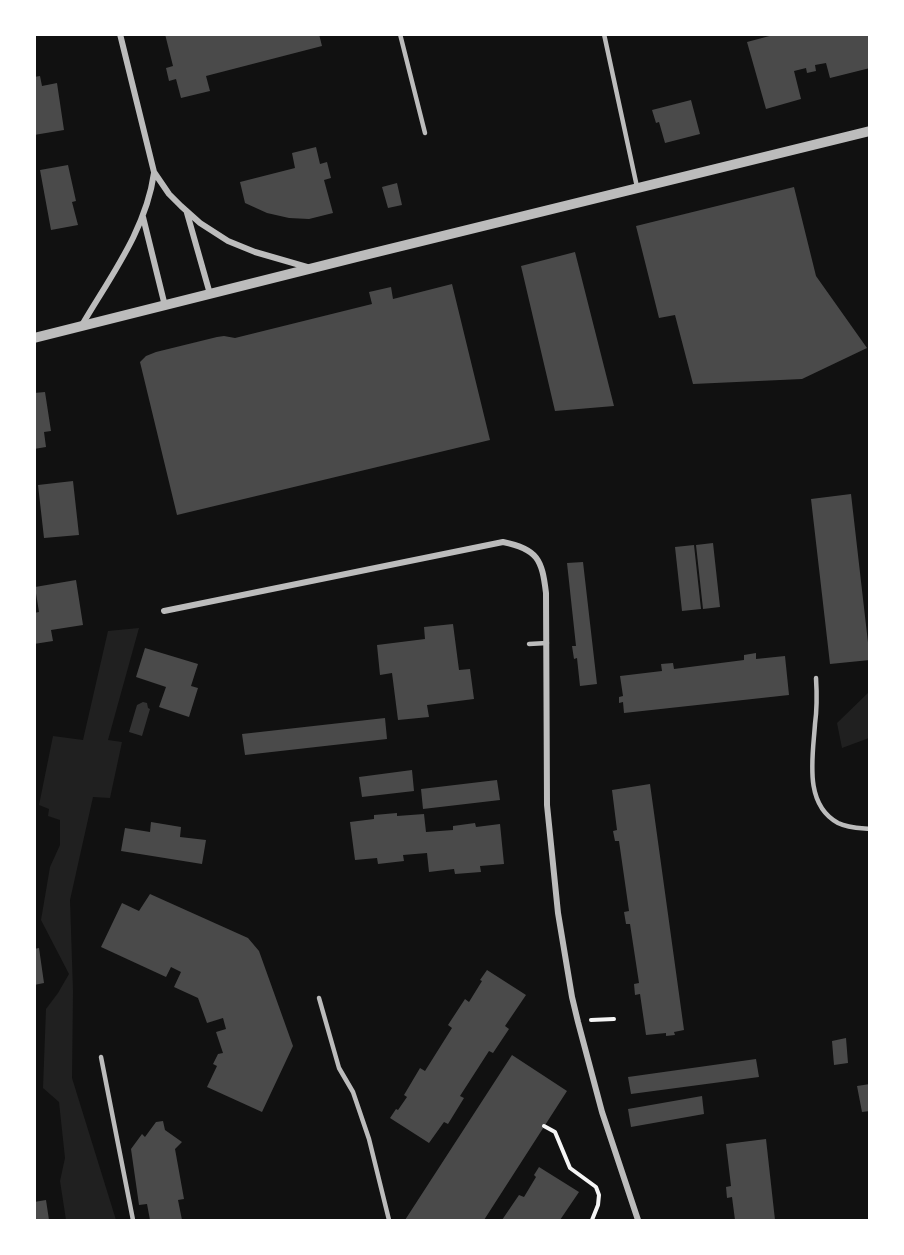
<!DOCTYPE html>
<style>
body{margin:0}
#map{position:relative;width:904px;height:1255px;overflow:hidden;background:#111;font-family:"Public Sans",sans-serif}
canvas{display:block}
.frame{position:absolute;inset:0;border:36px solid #fff;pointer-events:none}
</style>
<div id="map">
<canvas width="904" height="1255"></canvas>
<div class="frame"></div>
</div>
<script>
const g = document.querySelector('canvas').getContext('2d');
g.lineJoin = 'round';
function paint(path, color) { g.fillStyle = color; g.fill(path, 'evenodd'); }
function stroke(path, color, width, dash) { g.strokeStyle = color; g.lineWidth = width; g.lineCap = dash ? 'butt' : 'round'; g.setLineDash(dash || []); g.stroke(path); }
const green = new Path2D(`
 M139,628L108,740L122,742L110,798L93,797L70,900L73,991L72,1078L116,1220H66L60,1181L65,1158L59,1102L43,1088L46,1009L58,993L69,974L41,920L50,867L60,845V820L48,816L49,809L39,805L53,736L83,740L108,631Z
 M869,692V738L842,748L837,723Z`);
const water = new Path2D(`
 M143,702L147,703L148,708L150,709L142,736L129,732L137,705Z`);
const building = new Path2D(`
 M165,34H319L322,46L206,76L210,91L181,98L176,79L169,81L166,68L173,66Z
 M777,34H870V68L830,78L826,63L815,65L816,71L807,73L806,68L794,71L801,99L766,109L747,42Z
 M40,76L42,86L57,83L64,130L34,135V77Z
 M691,100L700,134L665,143L659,122L656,123L652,110Z
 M316,147L320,164L327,162L331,178L324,180L333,213L309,219L289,218L267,213L245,203L240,182L295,168L292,153Z
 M68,165L76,201L72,202L78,225L51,230L40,170Z
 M397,183L402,205L388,208L382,187Z
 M794,187L816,276L867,348L802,379L693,384L675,315L659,318L636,226Z
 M575,252L614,406L555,411L521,266Z
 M452,284L490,440L177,515L140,362L146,356L156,352L217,337L224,336L235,338L372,304L369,292L391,287L393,299Z
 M45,392L51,431L44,432L46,447L34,449V393Z
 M73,481L79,535L44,538L38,485Z
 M851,494L870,660L830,664L811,499Z
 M713,543L720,607L703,609L696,545Z
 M694,545L701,609L682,611L675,547Z
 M583,562L597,684L580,686L577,658L574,659L572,646H576L567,563Z
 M76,580L83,625L51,630L53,641L34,644V613L39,612L35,587Z
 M453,624L459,670L470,669L474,699L427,705L429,717L398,720L392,673L380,675L377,645L425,639L424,627Z
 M145,648L198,664L191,686L198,688L189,717L159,707L166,687L136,677Z
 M756,653V659L785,656L789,695L624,713L623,702L619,703V697L623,696L620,676L662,671L661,664L673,663L674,669L744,660V655Z
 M385,718L387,739L245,755L242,734Z
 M412,770L414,791L362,797L359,777Z
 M497,780L500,800L423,809L421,789Z
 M650,784L684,1030L674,1032L675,1035L666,1036V1033L646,1035L640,994L635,995L634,984L639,983L630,924H626L624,912L629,911L619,841H615L613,831L617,830L612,790Z
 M397,813V816L424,814L426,832L453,830V826L475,823L476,827L500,824L504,864L480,866L481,872L455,874L454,869L429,872L427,853L403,855L404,861L378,864L377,858L355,860L350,822L374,819V815Z
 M151,822L181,827L180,837L206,840L202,864L121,851L125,828L150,832Z
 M150,894L248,938L259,951L293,1046L262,1112L207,1087L217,1066L213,1064L218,1054L223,1053L216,1032L226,1029L223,1018L207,1023L198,998L174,987L181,972L171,967L166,977L101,947L122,903L139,911Z
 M39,948L44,983L34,985V949Z
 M487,970L526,995L505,1026L509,1029L493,1053L489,1051L460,1096L464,1098L448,1124L444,1122L429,1143L390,1118L396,1109L398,1110L407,1097L404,1095L420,1068L425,1071L452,1028L448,1025L465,999L469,1002L482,981L480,980Z
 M846,1038L848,1063L834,1065L832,1041Z
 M512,1055L567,1091L484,1220H405Z
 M756,1059L759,1077L631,1094L628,1077Z
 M870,1084V1111L862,1112L857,1086Z
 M702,1096L704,1114L631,1127L628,1109Z
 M163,1121L165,1130L182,1142L175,1149L184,1199L178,1200L182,1220H150L147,1204L139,1205L131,1149L142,1134L145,1137L156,1122Z
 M766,1139L775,1220H735L732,1197L727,1198L726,1187L731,1186L726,1144Z
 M539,1167L579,1192L560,1220H502L519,1195L524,1197L536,1177L534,1175Z
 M46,1200L49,1220H34V1202Z`);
const path = new Path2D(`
 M591,1020L614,1019
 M544,1126L555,1132L570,1168L596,1187L599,1195L598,1205L592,1220`);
const service = new Path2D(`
 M400,34L425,133
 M604,34L637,187
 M529,644L547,643
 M816,678C817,694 817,709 815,724C813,756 803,804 838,823C848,828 859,828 870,829
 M319,998L339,1068L353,1092L369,1139L389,1220
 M101,1057L133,1220`);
const minor = new Path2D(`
 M120,34L154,172L169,194L181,206L200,223L228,241L255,252L307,267
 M187,213L210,294
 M143,217L165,306
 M82,325C110,277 146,230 154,173
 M164,611L503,542C538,549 542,560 546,593L547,805L558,913L572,997L578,1022L602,1112L638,1220`);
const tertiary = new Path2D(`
 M34,338L361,256L870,131`);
paint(green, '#202020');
paint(water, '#333');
paint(building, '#4a4a4a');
stroke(path, '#f5f5f5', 4);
stroke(service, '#bcbcbc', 4.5);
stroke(minor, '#bcbcbc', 6);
stroke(tertiary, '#bcbcbc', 10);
</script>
